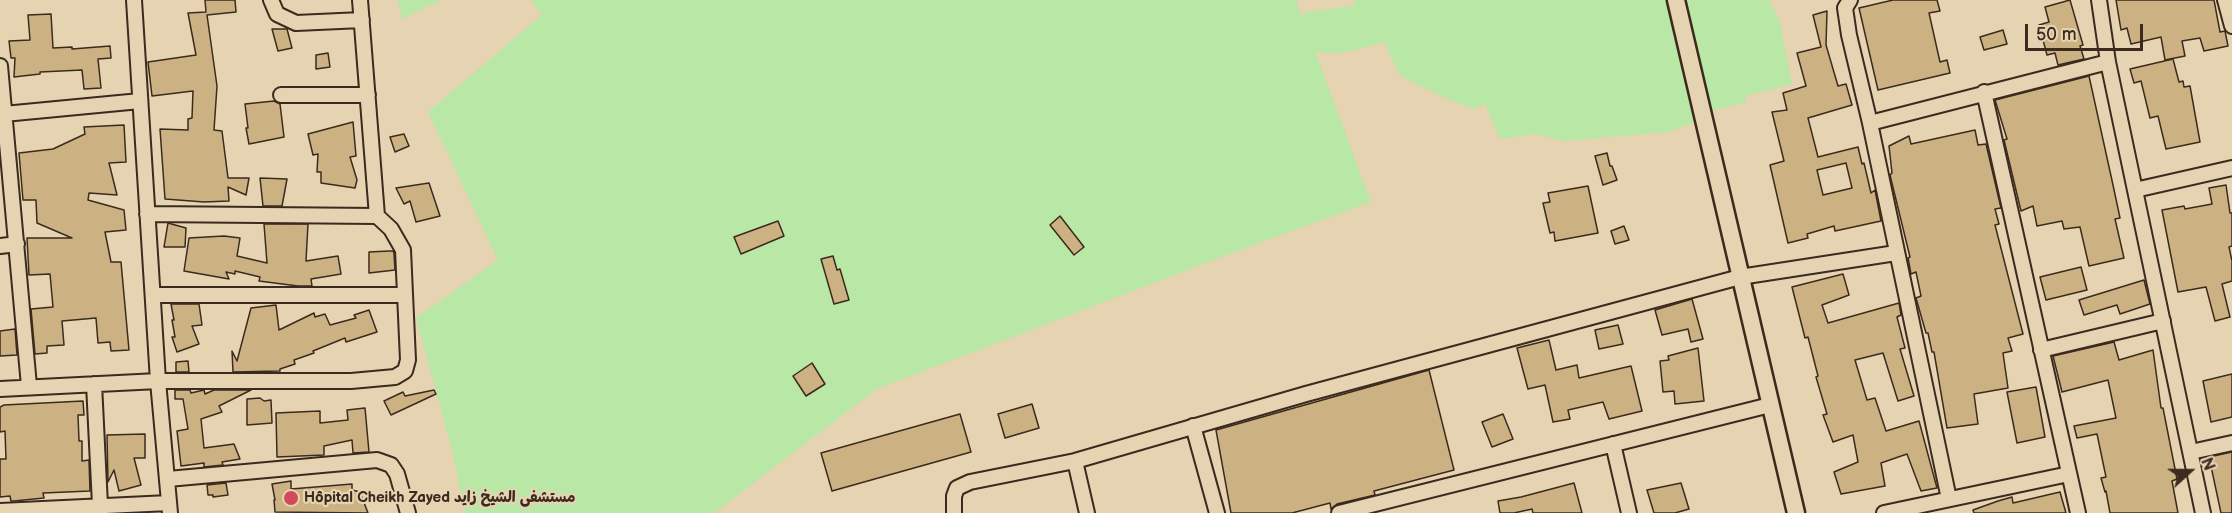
<!DOCTYPE html>
<meta charset="utf-8">
<style>
body{margin:0}
#map{position:relative;width:2232px;height:513px;overflow:hidden;background:#e6d3b1;font-family:"Balsamiq Sans",sans-serif}
canvas{display:block}
.north{position:absolute;left:2160px;top:441px;width:60px;height:60px;-webkit-text-stroke:4px #e6d3b1;paint-order:stroke;rotate:69deg;font-size:16px;font-weight:700;line-height:24px;text-align:center;color:#3b2a1e}
.north::after{content:'';display:block;margin:auto;width:21px;height:27px;background:#3b2a1e;clip-path:polygon(50% 0,100% 100%,50% 72%,0 100%)}
.scale{position:absolute;left:2025px;top:24px;width:118px;height:27px;box-sizing:border-box;border:3px solid #3b2a1e;border-top:0;padding-left:8px;font-size:18px;line-height:21px;white-space:nowrap;color:#3b2a1e;-webkit-text-stroke:4px #e6d3b1;paint-order:stroke}
</style>
<div id="map">
<canvas width="2232" height="513"></canvas>
<div class="north">N</div>
<div class="scale">50 m</div>
</div>
<script>
const g = document.querySelector('canvas').getContext('2d');
g.lineJoin = 'round';
function paint(path, color) { g.fillStyle = color; g.fill(path, 'evenodd'); }
function stroke(path, color, width, dash) { g.strokeStyle = color; g.lineWidth = width; g.lineCap = dash ? 'butt' : 'round'; g.setLineDash(dash || []); g.stroke(path); }
function label(font, color, halo, rows, align = 'center') {
  g.font = font + ' "Balsamiq Sans","Playpen Sans Arabic",sans-serif'; g.lineWidth = 4.5; g.setLineDash([]); g.textBaseline = 'middle'; g.strokeStyle = halo; g.fillStyle = color; for (const [text, x, y, turn = 0] of rows) {
    g.save(); g.translate(x, y); g.rotate((+turn || 0) * Math.PI / 180); g.textAlign = isNaN(turn) ? turn : align; if (halo) g.strokeText(text, 0, 0); g.fillText(text, 0, 0); g.restore();
  }
}
const green = new Path2D(`
 M398,0H441L402,19Z
 M531,0H1296L1302,17L1306,12L1354,6L1353,0H1769L1780,22L1792,84L1745,96L1746,103L1717,109L1698,121L1668,132L1562,141L1536,134L1500,139L1485,104L1474,109L1452,101L1400,76L1384,42C1361,48 1338,58 1315,51L1371,202L1232,253L877,389L714,513H465L452,450L416,318L498,260L428,112L542,15Z`);
const building = new Path2D(`
 M205,0H235L236,12L207,15L217,86L214,130L222,131L228,178H249L246,195L228,187L229,201L204,202L165,199L160,129L188,130V119L192,118L193,91L152,96L148,62L196,55L188,13L206,12Z
 M1893,0H1937L1940,11L1929,13L1940,62L1947,60L1950,73L1878,90L1859,8Z
 M2070,0L2083,45L2080,46L2084,59L2058,65L2055,53L2047,55L2039,25L2049,22L2045,7Z
 M2116,0H2214L2220,32L2225,31L2228,46L2204,51L2200,38L2182,41L2185,56L2165,60L2161,37L2131,44L2127,28L2121,30Z
 M1827,11L1826,45L1838,86L1846,84L1852,105L1808,118L1818,157L1858,147L1862,164L1864,163L1871,193L1875,190L1881,221L1835,231L1834,226L1807,234L1808,238L1788,243L1770,165L1784,161L1772,112L1787,110L1783,93L1806,86L1797,53L1821,47L1813,15ZM1846,163L1852,188L1823,195L1817,170Z
 M51,14L53,48L72,47V49L110,46L111,58L98,59L101,88L84,89L82,70L40,72V74L14,77L15,58H11L9,41L30,40L28,15Z
 M272,29H287L292,48L278,51Z
 M2003,30L2007,44L1984,50L1980,37Z
 M328,53L330,67L316,69V55Z
 M2173,59L2179,82L2183,81L2184,87L2190,86L2200,142L2166,149L2158,116L2150,118L2141,81L2134,83L2130,69Z
 M2089,76L2113,185L2120,218L2115,219L2124,258L2089,266L2080,227L2064,229L2062,221L2037,226L2033,206L2021,211L2004,140L2007,139L1995,100Z
 M274,101L280,104L284,137L249,144L246,128H248L245,104Z
 M353,122L356,156L350,157L357,180L355,188L321,183V172H317L318,154L313,155L308,134Z
 M124,125L126,162L109,163L117,195L89,193L88,200L124,210L126,230L105,232L111,262H121L129,350L111,351L110,342L98,343L96,318L62,321L64,345L47,346V353L35,354L31,309L53,307L50,274L29,275L27,238H72L37,223L36,200H23L19,153L53,149L85,134L84,127Z
 M1975,130L1978,145L1986,144L2001,208L1995,209L1999,224L1995,225L2023,334L2008,338L2012,351L2003,353L2008,388L1974,394L1978,424L1947,428L1934,352H1932L1928,333H1926L1916,298L1921,296L1916,272L1911,274L1908,258L1910,257L1890,175L1892,173L1889,146L1909,136L1911,144Z
 M404,134L409,146L395,152L390,137Z
 M1607,153L1610,166H1612L1617,180L1603,185L1595,156Z
 M260,178L287,179L282,206H263Z
 M429,183L440,216L416,222L410,201L404,204L396,188Z
 M2226,185L2230,213H2232V246L2229,247L2232,261V281L2222,284L2230,317L2215,321L2206,287L2178,292L2162,210L2184,206L2185,209L2212,204L2209,188Z
 M1588,186L1598,233L1555,241L1554,232L1550,233L1543,203L1550,202L1548,193Z
 M1060,216L1084,247L1074,255L1050,225Z
 M778,221L784,236L741,254L734,237Z
 M168,223L186,228L185,247H164Z
 M264,224H308L306,261L338,256L341,274L311,279L312,286H298L259,281L260,277L235,271V274L226,272L229,279L184,271L189,238L224,236L240,238L237,256L267,263Z
 M1624,226L1629,240L1615,244L1611,231Z
 M389,251H393L394,253L395,270L369,273V252Z
 M833,256L837,270L840,269L849,300L834,304L821,259Z
 M2081,267L2087,290L2046,300L2040,277Z
 M1843,274L1849,295L1822,305L1828,323L1899,303L1901,315L1897,317L1905,348L1900,349L1914,396L1898,401L1883,353L1855,360L1867,400L1875,398L1886,431L1919,421L1937,488L1921,491L1907,454L1881,463L1885,486L1841,494L1834,472L1858,462L1853,435L1833,442L1823,415L1827,414L1816,377L1818,376L1808,337L1805,338L1792,287Z
 M2144,280L2150,304L2120,314L2117,305L2084,315L2079,300Z
 M1692,299L1703,339L1691,342L1688,329L1662,335L1655,310Z
 M171,304H199L202,325L192,326L199,344L177,352L172,337H175L172,320H174Z
 M276,305L279,330L314,313L315,317L325,314L330,325L356,318L354,315L369,310L377,332L346,342L345,338L313,351L314,353L294,360L295,364L280,369V371L233,372L232,351L237,361L251,308Z
 M1618,325L1623,344L1599,349L1595,330Z
 M15,329L17,355L0,356V331Z
 M1549,340L1556,370L1577,365L1579,378L1631,366L1642,411L1609,419L1603,402L1568,410L1570,419L1553,422L1545,385L1528,389L1517,348Z
 M2114,342L2119,360L2153,350L2161,408H2163L2177,479L2172,481L2178,513H2110L2106,491L2105,492L2101,478L2106,477L2097,434L2077,438L2074,426L2116,418L2108,380L2062,392L2053,356Z
 M1698,348L1704,401L1675,404L1674,391L1663,392L1660,361L1669,360L1668,356Z
 M188,361L189,372H176V362Z
 M812,363L825,384L806,396L793,376Z
 M1429,370L1454,470L1374,491L1375,495L1337,504L1331,509L1330,503L1292,513H1231L1216,430Z
 M2232,374V417L2211,422L2203,381Z
 M2036,387L2045,437L2017,443L2007,392Z
 M175,390H190L191,393L204,390L205,394L214,390H251L219,406L222,412L201,419L204,448L234,444L240,459L222,462L223,465L204,467V463L181,466L177,431L188,429L183,399H175Z
 M434,390L436,394L391,415L384,401L403,392L405,396Z
 M260,398L264,401L271,400L272,423L247,425V399Z
 M83,401L84,415H78L79,441H82V461L89,460L90,491L43,493L44,498L14,501H11L10,496L0,497V459H6L5,431L0,432V407L4,405Z
 M1032,404L1039,428L1005,438L998,414Z
 M365,408L369,452L353,453L352,440L324,446V455L277,457L276,413L320,411V423L348,420L347,410Z
 M960,414L971,452L832,491L821,453Z
 M1503,414L1513,439L1492,447L1482,422Z
 M145,434V458H134L141,485L119,491L114,470L108,482L107,435Z
 M2232,452V513H2221L2209,457Z
 M291,481V489L352,484V490L360,492L368,513L275,512L274,500H275L272,484Z
 M226,483L228,495L213,497V495H208L207,485Z
 M1574,483L1582,513H1533L1532,509L1514,513H1500L1498,501L1521,497Z
 M1681,483L1689,509L1675,513H1654L1647,490Z
 M2060,492L2066,513H1974L1973,510L1998,501L2012,497L2013,503Z`);
const minor = new Path2D(`
 M134,0L158,381L170,513
 M271,0L277,14L296,23L362,20
 M1850,0L1845,8L1849,35L1870,123L1949,499
 M2099,0L2108,62L2203,513
 M2225,0L2232,26
 M0,66L29,386
 M1984,92L2078,513
 M281,95H368
 M4,114L140,101
 M1870,123L2108,62
 M2135,190L2232,168
 M147,214L377,216
 M0,246L17,244
 M153,295H404
 M2041,350L2163,321
 M94,384L100,505
 M0,389L158,381H351L395,377L405,371L408,360L403,250L391,229L377,216L360,0
 M1193,426L1217,513
 M1613,444L1629,513
 M2191,452L2232,443
 M1075,461L1087,513
 M168,479L377,460L391,465L397,474L408,513
 M0,511L169,503
 M954,513V496L957,488L970,482L1075,461L1306,394L1740,277L1896,253
 M1339,513L1770,405
 M1884,513L2069,474`);
const tertiary = new Path2D(`
 M1676,0L1796,513`);
const markers = [
 [291,498,8,"#d1495b"]
];
const poiNames = [
 ["Hôpital Cheikh Zayed مستشفى الشيخ زايد",304,498]
];
paint(green, '#b8e7a6');
paint(building, '#ccb282');
stroke(building, '#3b2a1e', 1.5);
stroke(minor, '#3b2a1e', 18);
stroke(tertiary, '#3b2a1e', 21);
stroke(minor, '#e6d3b1', 14);
stroke(tertiary, '#e6d3b1', 16);
for (const [x, y, r, color] of markers) { const dot = new Path2D(); dot.arc(x, y, r, 0, 2 * Math.PI); g.fillStyle = color; g.fill(dot); stroke(dot, '#e6d3b1', 2); }
label('bold 15px', '#3b2a1e', '#e6d3b1', poiNames, 'left');
</script>
